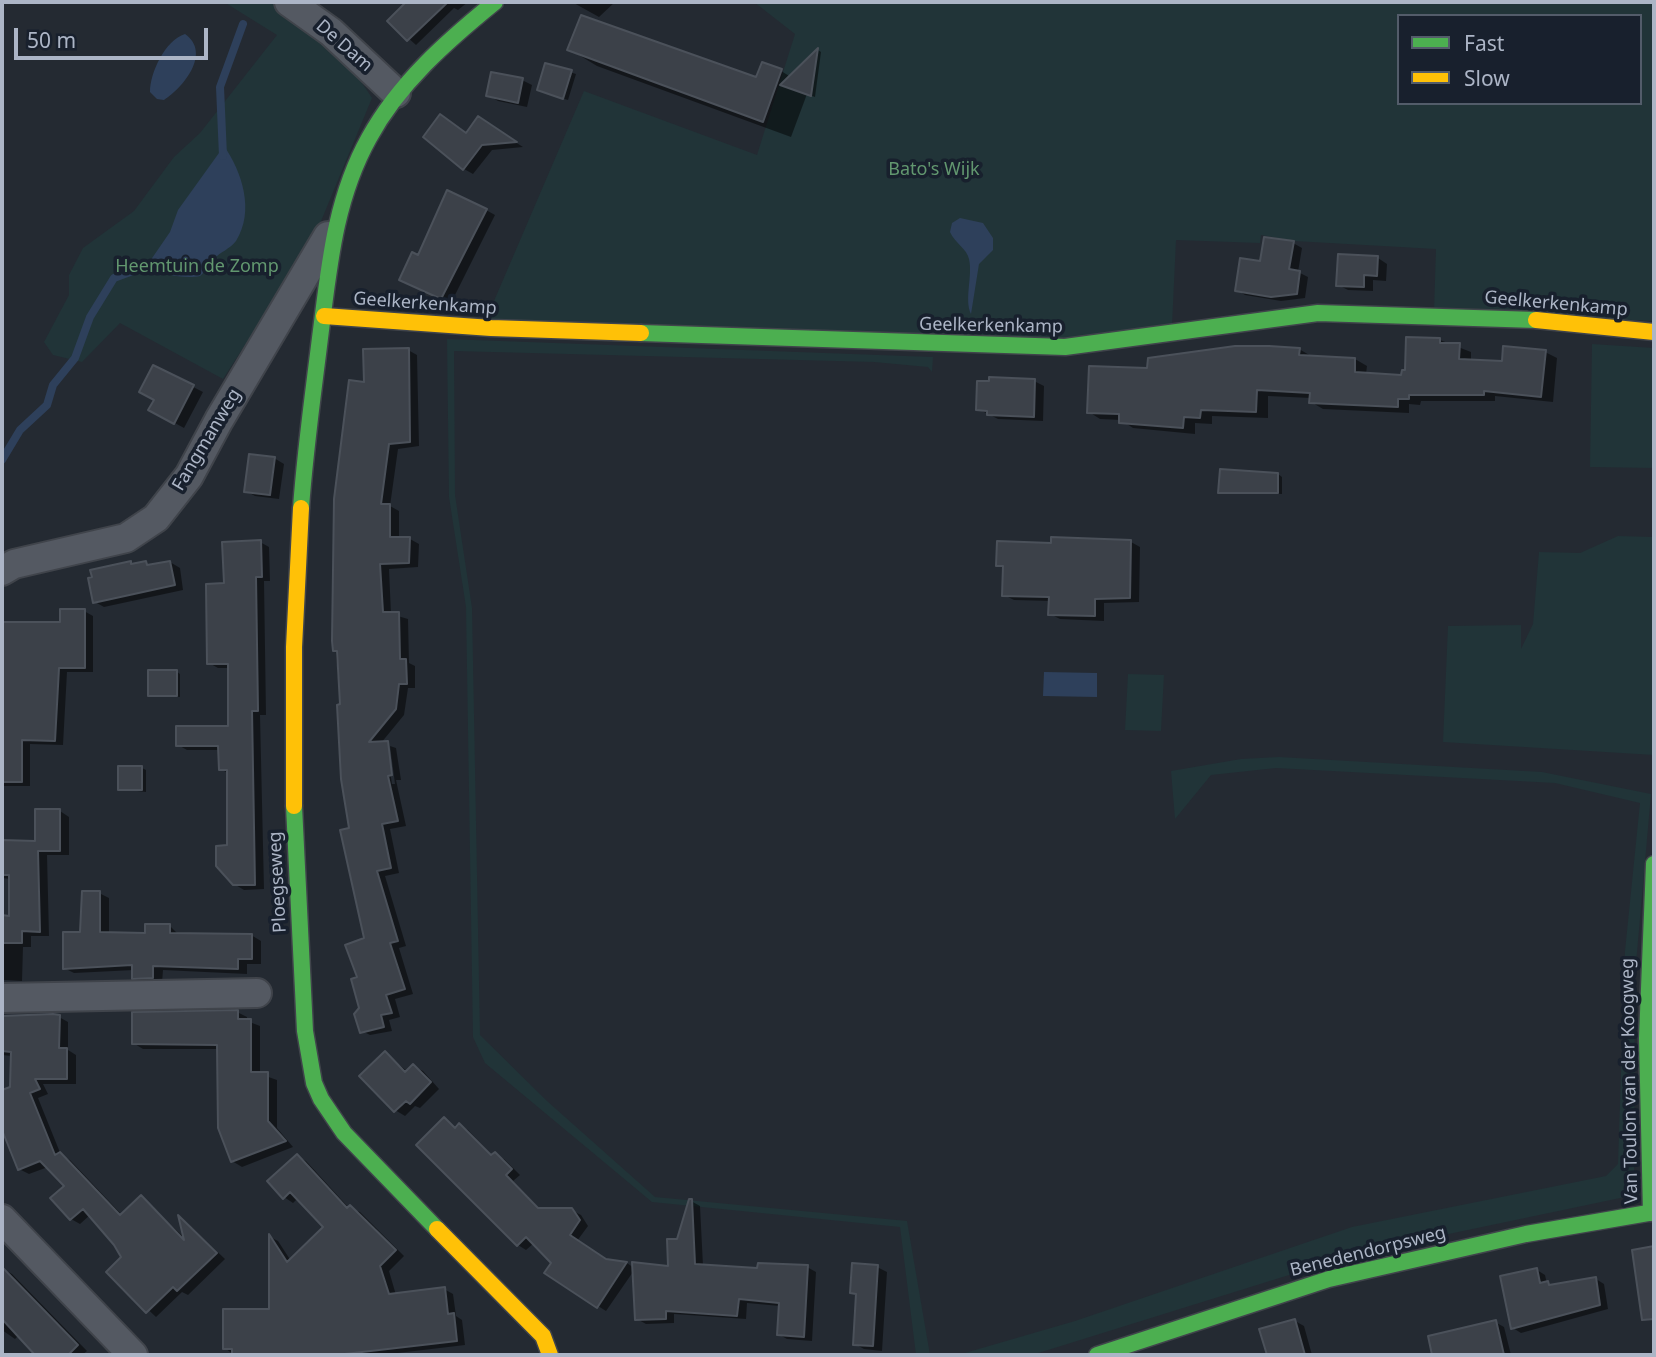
<!DOCTYPE html>
<style>
body{margin:0}
#map{position:relative;width:1656px;height:1357px;overflow:hidden;background:#242a32;font-family:"Noto Sans",sans-serif}
canvas{display:block}
.frame{position:absolute;inset:0;border:4px solid #acb5c6;pointer-events:none}
.legend{position:absolute;left:1397px;top:14px;width:245px;height:91px;box-sizing:border-box;background:#18202d;border:2px solid #535c6a;margin:0;padding:9px 12px;list-style:none;font-size:21px;color:#acb5c6}
.legend li{display:flex;align-items:center;gap:14px;height:35px}
.legend b{width:35px;border:2px solid #535c6a}
.scale{position:absolute;left:14px;top:28px;width:194px;height:32px;box-sizing:border-box;border:4px solid #acb5c6;border-top:0;padding-left:9px;font-size:21px;line-height:24px;white-space:nowrap;color:#acb5c6;-webkit-text-stroke:5px #18202d;paint-order:stroke}
</style>
<div id="map">
<canvas width="1656" height="1357"></canvas>
<div class="frame"></div>
<ul class="legend">
<li><b style="height:9px;background:#4caf50"></b>Fast</li>
<li><b style="height:9px;background:#ffc107"></b>Slow</li>
</ul>
<div class="scale">50 m</div>
</div>
<script>
const g = document.querySelector('canvas').getContext('2d');
g.lineJoin = 'round';
function paint(path, color) { g.fillStyle = color; g.fill(path, 'evenodd'); }
function stroke(path, color, width, dash) { g.strokeStyle = color; g.lineWidth = width; g.lineCap = dash ? 'butt' : 'round'; g.setLineDash(dash || []); g.stroke(path); }
function label(font, color, halo, rows, align = 'center') {
  g.font = font + ' "Noto Sans",sans-serif'; g.lineWidth = 7; g.setLineDash([]); g.textBaseline = 'middle'; g.strokeStyle = halo; g.fillStyle = color; for (const [text, x, y, turn = 0] of rows) {
    g.save(); g.translate(x, y); g.rotate((+turn || 0) * Math.PI / 180); g.textAlign = isNaN(turn) ? turn : align; if (halo) g.strokeText(text, 0, 0); g.fillText(text, 0, 0); g.restore();
  }
}
const green = new Path2D(`
 M224,2C237,2 255,0 268,2C295,9 359,73 372,98L314,238L223,379L120,323L82,362L53,355L44,342L69,295V275L83,248L134,211L174,157L200,133L277,35Z
 M754,2H1654V321L1434,311L1436,249L1294,241L1261,235L1260,243L1176,240L1172,326L1098,339L485,322L584,91L757,155L795,34ZM1399,16H1640V103H1399Z
 M447,339L933,357L932,372L928,367L874,362L454,351L455,495L472,608L480,1035L547,1101L655,1197L907,1221L930,1355H916L900,1227L652,1202L485,1063L473,1037L466,607L449,497Z
 M1592,344L1654,348V468L1590,467Z
 M1654,504V755L1443,742L1448,626L1521,625V649L1533,624L1539,552L1580,553L1618,536L1653,537Z
 M1128,674L1164,675L1161,731L1125,730Z
 M1279,757L1542,772L1651,794L1635,975L1634,1189L1625,1197L1363,1252L1032,1355H958L1075,1321L1352,1227L1606,1176L1618,1164L1625,951L1640,803L1555,783L1276,768L1211,775L1175,819L1171,771L1241,759Z`);
const water = new Path2D(`
 M185,34C212,53 183,88 164,100L157,99L150,92C150,73 165,40 185,34Z
 M224,146C242,172 255,211 236,241C230,249 220,252 214,259C209,264 207,270 200,276C186,279 159,275 148,264L170,232L178,210Z
 M960,218L983,223L993,238V250L979,264L971,314C964,299 973,276 969,259C967,249 955,243 950,232L952,223Z
 M1044,672L1097,673V697L1043,696Z`);
const shadow = new Path2D(`
 M409,2H423L434,13L435,2H468L458,10L454,8L416,45L389,21Z
 M572,2H615L599,17Z
 M569,49L757,80L781,71L791,77L818,50L821,52L815,97L807,94L791,137L597,66Z
 M547,65L576,74L568,100L543,92Z
 M522,80L532,85L527,107L498,101L488,95Z
 M487,124L523,147L492,150L473,174L464,169L467,134Z
 M486,210L495,215L451,303L411,284L419,257Z
 M1293,243L1302,248L1298,272L1308,277L1305,298L1281,301L1245,295L1237,290L1261,263Z
 M1378,258L1387,264L1386,281L1373,280V291L1348,290L1338,285Z
 M1440,340L1471,352V362L1503,363L1545,352L1557,358L1553,402L1495,396V401H1421L1420,405L1409,404V413L1323,409L1311,402V398L1268,396V418L1212,416V424L1195,423V434L1133,428L1121,420L1100,419L1089,412L1149,370L1299,349L1311,356L1355,359L1367,366L1366,374L1403,377Z
 M408,350L417,355L419,446L398,449L390,506L399,511V539H410L419,544L418,567L389,569L391,614L408,619L409,663L415,666V688H408L404,715L381,743L396,748L401,780H396L406,826L390,829L399,873L385,876L406,946L399,948L413,994L395,999L400,1017L389,1020L392,1031L370,1035L360,1030V978L366,939L351,829L333,619L366,384ZM386,746H390L395,784H392Z
 M154,367L203,392L184,428L151,410L156,399Z
 M1034,381L1044,386L1043,421L998,419L978,409Z
 M274,458L284,464L279,499L255,496L246,491Z
 M1278,474L1282,477V494L1220,492Z
 M260,542L269,547L270,581H264L266,715H260L264,889L244,890L234,884L229,847V774L221,769L220,750H187L178,745L230,728V668H218L209,663L226,585Z
 M1131,542L1140,547L1139,602L1104,603V621L1060,619L1050,614L1051,601L1014,600L1004,595L1005,569L998,565L1052,545Z
 M170,562L180,568L183,590L104,607L95,602L131,563L151,566Z
 M84,611L93,616V672H67L63,745L30,744V786H4L2,623H62Z
 M176,671L180,674V697L149,695Z
 M142,768L146,770V792L120,789Z
 M60,811L69,817V855H47L49,936H31V947H23L22,981L4,980L2,917L11,918V879L2,878V842H37Z
 M99,893L109,898V934L147,935L170,926L179,935H251L261,941V964H247V974L163,970L162,983H143L134,978V970L74,973L64,968Z
 M237,1012L247,1017V1021L260,1026V1074L277,1080V1128L293,1147L242,1167L232,1161L219,1049H143L133,1043Z
 M2,1017H59L68,1022V1050L76,1055V1084H43L48,1094L38,1098L61,1155L70,1160L122,1215L141,1197L186,1239L181,1219L187,1223L225,1259L188,1295L182,1292L156,1317L108,1272L124,1257L90,1215L80,1224L71,1219L66,1186L48,1167L29,1174L19,1169L2,1125V1092L12,1088V1056L2,1055Z
 M385,1053L408,1072L413,1066L423,1071L439,1089L420,1108L415,1106L405,1116L395,1110Z
 M445,1120L457,1128L460,1125L468,1130L493,1156L504,1159L520,1175L513,1181L541,1210H571L581,1215L588,1226L577,1241L607,1261L627,1263L634,1268H669L691,1201L700,1206L703,1266L759,1270L807,1267L816,1272L812,1341L787,1339L778,1334L780,1306L747,1303L746,1319L674,1314V1323L646,1324L637,1319L635,1269L606,1311L598,1306L534,1243L526,1250L518,1245Z
 M297,1156L306,1161L349,1208L360,1212L404,1256L389,1271L396,1295L444,1289L453,1294L456,1316L462,1320L465,1345L381,1355H234L225,1348L270,1310V1237L278,1241L291,1261L325,1227L298,1198L293,1203L284,1197Z
 M877,1267L887,1272L882,1351L864,1349L855,1344L858,1296L852,1292Z
 M3,1269L12,1274L87,1351L82,1355H37L19,1335L15,1339L2,1330Z
 M1537,1270L1545,1275L1547,1284L1553,1286L1596,1279L1604,1284L1608,1309L1521,1333L1513,1328Z
 M1295,1321L1304,1326L1312,1355H1269L1262,1331Z
 M1495,1322L1504,1327L1511,1355H1434L1430,1337Z`);
const stream = new Path2D(`
 M223,156L220,87L243,24
 M2,460L20,430L47,405L53,385L75,358L90,317L114,278L157,262`);
const building = new Path2D(`
 M406,2H448L407,41L387,21Z
 M581,15L756,77L762,62L782,69L763,122L567,50Z
 M818,48L811,96L780,85Z
 M545,63L572,70L563,99L537,90Z
 M491,72L523,78L518,103L486,96Z
 M440,114L466,133L478,116L517,142L482,145L463,170L423,137Z
 M447,190L487,209L441,299L399,280L412,252L418,255Z
 M1264,237L1294,241L1289,269L1300,271L1297,294L1271,297L1235,291L1240,258L1260,261Z
 M1338,254L1378,256L1377,276L1364,275V287L1336,286Z
 M1406,337L1440,338V343H1460L1459,359L1502,361L1503,346L1546,350L1541,397L1484,391V395H1409V399H1398V407L1309,403L1310,393L1257,390L1256,412L1201,410L1200,418L1184,417L1183,428L1119,423V414L1087,413L1089,366L1147,368L1148,358L1235,346H1269L1300,348L1299,355L1355,358V372L1401,375L1402,370H1405Z
 M409,348L410,442L389,444L381,504H390V537H410L409,563L380,564L383,612H399L400,659H406L407,684H399L396,709L369,742L388,741L392,775L388,776L398,821L382,824L391,868L377,871L398,941L390,943L405,989L386,995L392,1013L381,1015L384,1027L360,1033L354,1014L359,1008L351,979L357,977L345,945L364,938L340,830L349,828L341,779L337,705L340,704L337,651H333L332,641L334,499L349,380L364,382L363,349Z
 M153,365L194,385L174,424L148,410L154,400L139,392Z
 M989,377L1035,379L1034,417L987,415V411L976,410L977,381H989Z
 M249,454L275,457L270,495L244,492Z
 M1220,469L1278,473V493H1218Z
 M1051,537L1131,540L1130,598L1095,599V616L1048,615L1049,597L1002,596L1003,566H996L997,541L1051,543Z
 M261,540L262,577H256L258,711H252L255,885H233L216,866V846L227,845V770H219L218,746H176V726H228V664H207L206,584L224,583L222,542Z
 M131,561V564L146,561L147,565L170,561L175,585L93,603L88,578L92,577L90,570Z
 M60,609H85V668H59L55,741L22,740V782H2V622H60Z
 M148,670H177V696H148Z
 M118,766H142V790H118Z
 M35,809H60V851H38L40,932L22,931V943H2V915L9,916V875H2V840L35,841Z
 M82,891H100V932L145,933V924H170V933L252,934V959H238V969L153,966V978L132,979V965L63,969V932H80Z
 M238,1010V1019H251V1072H268V1121L286,1141L231,1162L218,1128L217,1045L132,1044V1012Z
 M53,1014L60,1015L59,1048H67V1079H35L40,1089L30,1093L55,1155L60,1152L120,1215L141,1195L184,1240L178,1215L217,1253L177,1291L173,1287L146,1313L106,1272L121,1257L114,1245L83,1209L70,1220L50,1198L64,1186L40,1161L18,1170L2,1130V1090L10,1087L11,1052L2,1051V1016Z
 M385,1051L405,1072L413,1064L431,1082L410,1104L406,1101L394,1112L359,1076Z
 M444,1117L455,1128L459,1123L491,1155L495,1152L512,1169L506,1175L538,1208H572L580,1220L570,1235L606,1259L627,1262L597,1308L544,1273L551,1263L526,1237L517,1246L416,1145Z
 M297,1154L347,1208L350,1205L396,1250L380,1266L389,1294L445,1287L448,1314L454,1313L457,1341L336,1355H232V1349H223V1309H269V1234L287,1262L323,1227L290,1192L283,1199L267,1181Z
 M689,1199H692L695,1264L757,1268L758,1263L808,1265L804,1337L777,1335L779,1303L739,1299L737,1316L666,1311V1319L635,1320L632,1262L668,1266L667,1239H677Z
 M1654,1246V1319L1642,1320L1632,1250Z
 M852,1263L878,1265L873,1346L853,1345L856,1294L850,1293Z
 M2,1267L78,1345L68,1355H35L2,1319Z
 M1537,1268L1540,1283L1548,1281L1549,1285L1596,1277L1600,1305L1511,1329L1500,1276Z
 M1295,1319L1305,1355H1267L1259,1329Z
 M1496,1320L1504,1355H1432L1428,1336Z`);
const street = new Path2D(`
 M289,2L331,32L396,93
 M2,571L14,564L126,538L156,518L189,476L219,420L328,236
 M2,998L257,993
 M2,1219L133,1355`);
const fast = new Path2D(`
 M641,333L1065,347L1318,313L1536,320
 M301,508C305,451 313,395 320,338C329,269 334,201 369,138C399,83 447,41 495,2
 M294,806L305,1031L314,1083L321,1099L344,1133L437,1229
 M1651,1213L1647,1038L1654,864
 M1097,1355L1329,1279L1526,1234L1654,1212`);
const slow = new Path2D(`
 M324,316L491,328L641,333
 M1536,320L1654,332
 M294,806V647L301,508
 M437,1229L543,1336L550,1355`);
const streetNames = [
 ["De Dam",344,46,41],
 ["Geelkerkenkamp",425,304,4],
 ["Geelkerkenkamp",1556,304,5],
 ["Geelkerkenkamp",991,326,1],
 ["Fangmanweg",207,440,-59],
 ["Ploegseweg",278,882,-93],
 ["Van Toulon van der Koogweg",1630,1081,-91],
 ["Benedendorpsweg",1368,1252,-14]
];
const parkNames = [
 ["Bato's Wijk",934,170],
 ["Heemtuin de Zomp",197,267]
];
paint(green, '#213438');
paint(water, '#2e405b');
paint(shadow, '#0007');
stroke(stream, '#2e405b', 8);
paint(building, '#3c4149');
stroke(building, '#4b515a', 2);
stroke(street, '#40444b', 32);
stroke(fast, '#40444b', 19);
stroke(slow, '#40444b', 19);
stroke(street, '#545962', 28);
stroke(fast, '#4caf50', 16);
stroke(slow, '#ffc107', 16);
label('18px', '#acb5c6', '#18202d', streetNames);
label('18px', '#62976f', '#18202d', parkNames);
</script>
